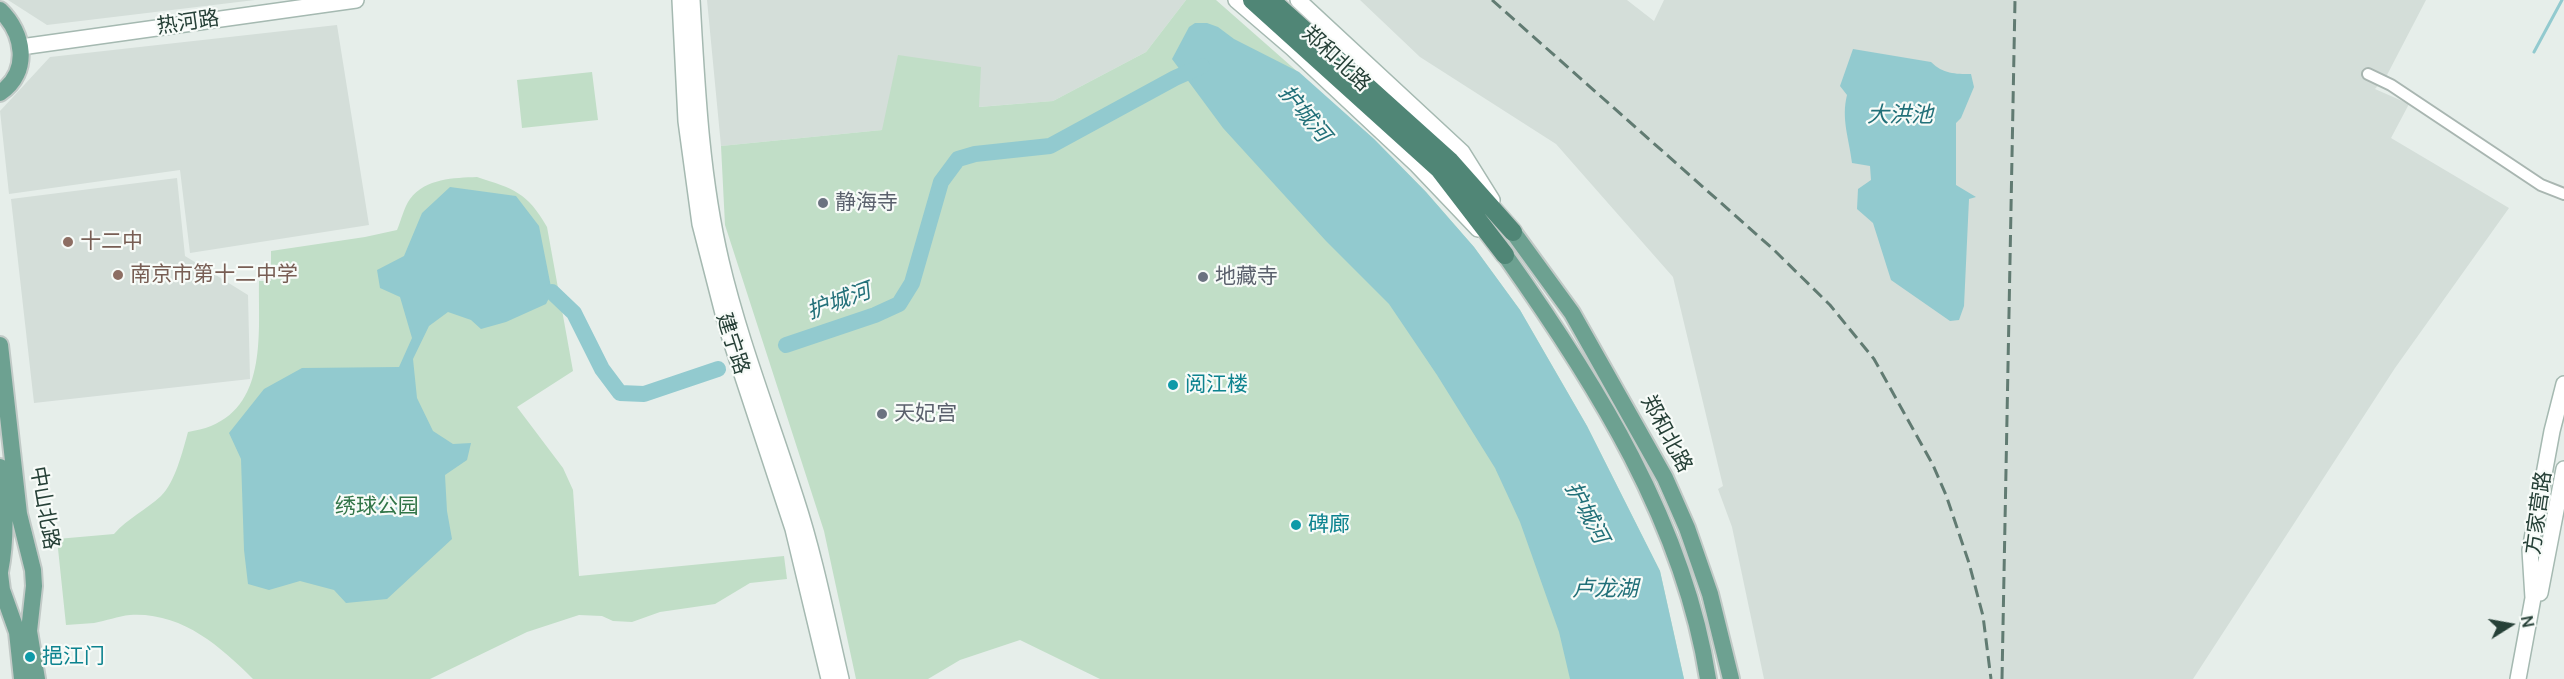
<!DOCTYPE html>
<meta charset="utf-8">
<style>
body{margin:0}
#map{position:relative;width:2564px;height:679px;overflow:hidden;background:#e6eeea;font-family:Manrope,sans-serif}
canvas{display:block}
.north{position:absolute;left:2480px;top:595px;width:60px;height:60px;-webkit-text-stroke:4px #f7fbf8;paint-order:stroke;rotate:79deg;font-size:16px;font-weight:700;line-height:24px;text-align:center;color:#264037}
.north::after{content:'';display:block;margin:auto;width:21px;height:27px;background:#264037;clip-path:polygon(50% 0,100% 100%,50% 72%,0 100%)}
</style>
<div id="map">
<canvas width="2564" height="679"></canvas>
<div class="north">N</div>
</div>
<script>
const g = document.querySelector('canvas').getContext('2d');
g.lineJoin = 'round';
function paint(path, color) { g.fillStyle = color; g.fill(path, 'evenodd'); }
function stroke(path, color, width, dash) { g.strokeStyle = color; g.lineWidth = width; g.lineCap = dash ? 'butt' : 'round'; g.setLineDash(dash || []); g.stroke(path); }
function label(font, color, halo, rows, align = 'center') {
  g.font = font + ' Manrope,"Noto Sans SC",sans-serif'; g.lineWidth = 4.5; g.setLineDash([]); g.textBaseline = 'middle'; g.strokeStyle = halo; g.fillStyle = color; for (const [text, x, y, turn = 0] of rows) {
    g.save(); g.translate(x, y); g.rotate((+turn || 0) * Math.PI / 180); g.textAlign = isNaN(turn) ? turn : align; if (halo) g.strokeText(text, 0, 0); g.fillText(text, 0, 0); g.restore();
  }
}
const built = new Path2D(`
 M8,0H255L47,25Z
 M707,0H1186L1146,52L1053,101L978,107L882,130L721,146Z
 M1360,0H1627L1654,21L1664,0H2426L2387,75L2375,89L2409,104L2391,138L2509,208L2395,368L2193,679H1764L1732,527L1718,489L1723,486L1673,277L1556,144L1420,57Z
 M337,25L369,225L190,253L180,170L9,194L0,111L50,57Z
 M177,178L185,256L248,295L250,379L34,403L11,199Z`);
const green = new Path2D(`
 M1186,0H1216L1374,139L1426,192L1474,247L1520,310L1587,426L1660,571L1684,679H1100L1020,640L960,660L928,679H856L824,531L725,225L721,146L882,130L898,55L981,67L979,107L1053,101L1146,52Z
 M592,72L598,120L522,128L517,80Z
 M477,177C514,189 527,192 547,227L573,371L517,407L563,468L573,490L579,576L784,556L787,579L750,583L715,604L660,612L632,622L613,621L602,616L579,615L527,632L430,679H253C219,645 181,612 130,615C118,616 106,621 94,623C85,624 75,624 66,625L57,539L114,534C128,518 146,510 161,496C175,483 183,450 188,432C196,430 204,429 211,426C268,403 258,330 259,281H271V251L365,237L397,230C401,221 404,207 410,199C426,178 454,178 477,177Z`);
const water = new Path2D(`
 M1195,23H1207L1218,27L1234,39L1299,72L1374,139L1426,192L1474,247L1520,310L1587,426L1660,571L1684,679H1570L1559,632L1520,522L1495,468L1437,375L1389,304L1326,241L1223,128L1172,59L1189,27Z
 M1853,49L1931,62C1943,74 1955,74 1971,74L1974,87L1961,118L1956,123V185L1976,197L1969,199L1964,306L1959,320L1950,321L1891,280L1873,223L1857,209L1858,189L1871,180L1870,166L1852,163C1849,138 1841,119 1847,95L1840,86Z
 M450,187L516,196L539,226L552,292L546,304L506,322L481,329L471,320L448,312L429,326L413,359L417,398L433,431L453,444L471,443L467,460L445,475L447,511L452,539L387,599L346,603L334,590L300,581L269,590L248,584L244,550L241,459L229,433L264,389L302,368L399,367L412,338L400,297L380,288L377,270L404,256L422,213Z`);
const stream = new Path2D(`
 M2534,52L2562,0`);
const river = new Path2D(`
 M552,292L574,313L602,369L620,393L644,394L718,369
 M786,345L875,315L899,304L912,283L941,182L958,159L975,154L1050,146L1175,78L1202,66`);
const minor = new Path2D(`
 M2368,74L2391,85L2541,185L2564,194`);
const secondary = new Path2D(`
 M680,0L686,121L700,224L727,329L793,529L829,679
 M692,0C697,88 701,175 721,261C740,342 771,420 796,499C815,557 827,619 841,679
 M1236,0L1292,48L1417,165L1478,229
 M1298,0L1462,152L1492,200
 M21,47L356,0
 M2540,593L2564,469
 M2518,679L2533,598L2530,550L2552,431L2564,384`);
const primary = new Path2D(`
 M0,10C24,33 31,72 0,93
 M1513,232L1572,313L1665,478L1687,528L1710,594L1731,679
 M1505,255C1595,382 1684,523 1708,679
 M0,345L19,514L33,570L34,586L29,631L37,679
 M0,467C5,503 7,536 0,572
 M0,574L2,590L17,632L22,679`);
const trunk = new Path2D(`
 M1252,0L1439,169L1505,255
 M1271,0L1450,161L1513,232`);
const rail = new Path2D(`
 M1492,0L1773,249L1830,305L1874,359L1933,465L1946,495L1969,563L1983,616L1991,679
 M2002,679L2015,0`);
const markers = [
 [823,203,6,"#6b7280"],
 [68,242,6,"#8d6e63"],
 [118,275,6,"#8d6e63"],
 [1203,277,6,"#6b7280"],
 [1173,385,6,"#0f9aa8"],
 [882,414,6,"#6b7280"],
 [1296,525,6,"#0f9aa8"],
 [30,657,6,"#0f9aa8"]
];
const streetNames = [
 ["热河路",188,23,-8],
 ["郑和北路",1336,59,43],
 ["建宁路",732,344,72],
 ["郑和北路",1666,434,62],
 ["中山北路",44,508,80],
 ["方家营路",2539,513,-82]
];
const worshipNames = [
 ["静海寺",835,203],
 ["地藏寺",1215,277],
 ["天妃宫",894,414]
];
const educationNames = [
 ["十二中",80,242],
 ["南京市第十二中学",130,275]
];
const cultureNames = [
 ["阅江楼",1185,385],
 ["碑廊",1308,525],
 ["挹江门",42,657]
];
const parkNames = [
 ["绣球公园",377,507]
];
const waterNames = [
 ["护城河",1304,114,50],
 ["大洪池",1900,116],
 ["护城河",839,302,-20],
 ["护城河",1586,513,62],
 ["卢龙湖",1605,590]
];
paint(built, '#d4ded9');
paint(green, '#c1dec7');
paint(water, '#92cacf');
stroke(stream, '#92cacf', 3);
stroke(river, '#92cacf', 16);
stroke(minor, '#a9b6b1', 14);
stroke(secondary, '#a5b9b1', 18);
stroke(primary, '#c2cac7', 20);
stroke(trunk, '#c2cac7', 21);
stroke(minor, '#fff', 10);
stroke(secondary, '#fff', 15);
stroke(primary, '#6da191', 16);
stroke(trunk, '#508676', 18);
stroke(rail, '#617b72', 3, [12, 6]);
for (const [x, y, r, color] of markers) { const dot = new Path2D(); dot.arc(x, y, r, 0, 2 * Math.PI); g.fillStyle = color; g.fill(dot); stroke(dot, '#f7fbf8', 2); }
label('21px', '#264037', '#f7fbf8', streetNames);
label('21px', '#5b616d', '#f7fbf8', worshipNames, 'left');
label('21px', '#785e54', '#f7fbf8', educationNames, 'left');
label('21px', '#0d838f', '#f7fbf8', cultureNames, 'left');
label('21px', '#327548', '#f7fbf8', parkNames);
label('italic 22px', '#227079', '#f7fbf8', waterNames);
</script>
